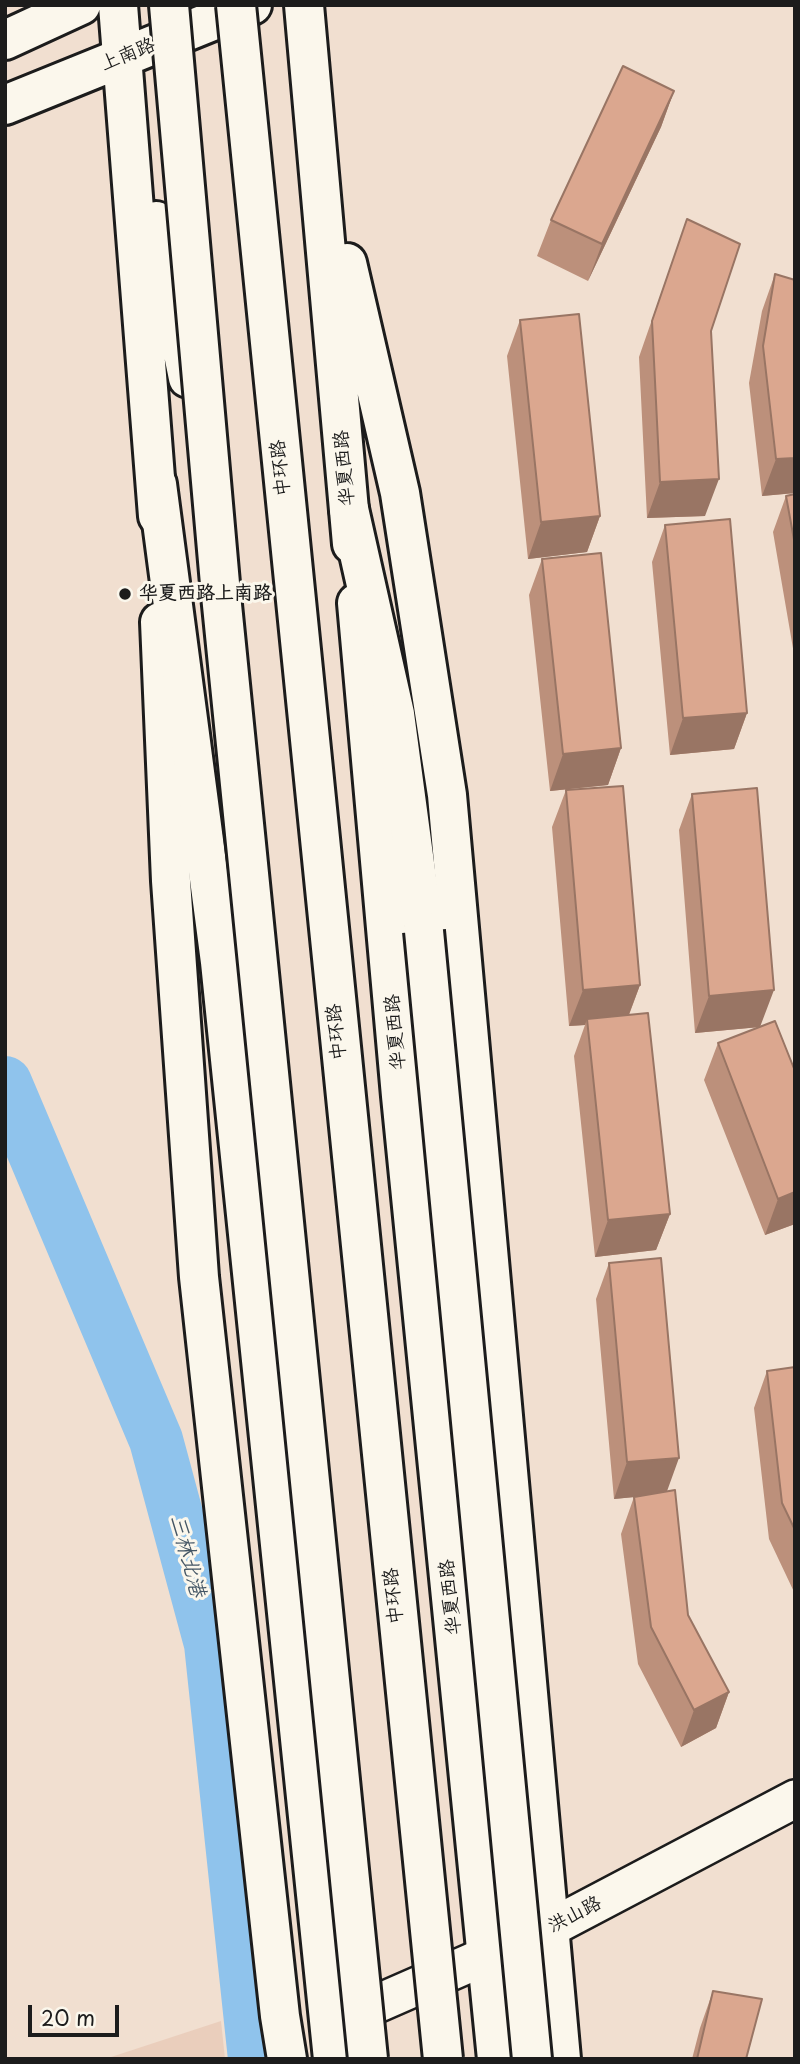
<!DOCTYPE html>
<meta charset="utf-8">
<style>
body{margin:0}
#map{position:relative;width:800px;height:2064px;overflow:hidden;background:#f1dfd0;font-family:"Playpen Sans",sans-serif}
canvas{display:block}
.frame{position:absolute;inset:0;border:7px solid #1c1c1c;pointer-events:none}
.scale{position:absolute;left:28px;top:2005px;width:91px;height:32px;box-sizing:border-box;border:4px solid #1c1c1c;border-top:0;padding-left:9px;font-size:21px;line-height:24px;white-space:nowrap;color:#1c1c1c;-webkit-text-stroke:5px #fbf7ec;paint-order:stroke}
</style>
<div id="map">
<canvas width="800" height="2064"></canvas>
<div class="frame"></div>
<div class="scale">20 m</div>
</div>
<script>
const g = document.querySelector('canvas').getContext('2d');
g.lineJoin = 'round';
function paint(path, color) { g.fillStyle = color; g.fill(path, 'evenodd'); }
function stroke(path, color, width, dash) { g.strokeStyle = color; g.lineWidth = width; g.lineCap = dash ? 'butt' : 'round'; g.setLineDash(dash || []); g.stroke(path); }
function label(font, color, halo, rows, align = 'center') {
  g.font = font + ' "Playpen Sans","LXGW WenKai TC",sans-serif'; g.lineWidth = 6; g.setLineDash([]); g.textBaseline = 'middle'; g.strokeStyle = halo; g.fillStyle = color; for (const [text, x, y, turn = 0] of rows) {
    g.save(); g.translate(x, y); g.rotate((+turn || 0) * Math.PI / 180); g.textAlign = isNaN(turn) ? turn : align; if (halo) g.strokeText(text, 0, 0); g.fillText(text, 0, 0); g.restore();
  }
}
const built = new Path2D(`
 M221,2021L225,2059H105Z`);
const river = new Path2D(`
 M5,1083L156,1440L211,1644L255,2059`);
const minor = new Path2D(`
 M349,2016L550,1928L795,1799`);
const major = new Path2D(`
 M118,5L158,516
 M304,5L352,544
 M5,40L81,5
 M5,105L252,5
 M156,221L188,378
 M347,263L400,493L447,795L561,2059
 M357,603L401,1096L497,2059
 M160,622L171,881L199,1277L280,2016L287,2059`);
const highway = new Path2D(`
 M157,484L220,962L333,2059
 M349,509L395,714L424,931`);
const highwayBridge = new Path2D(`
 M169,5L221,595L368,2059
 M236,5L443,2059
 M424,931L532,2059`);
const wall = new Path2D(`
 M674,91L661,127L588,281L537,256L551,220Z
 M687,219L711,331L705,516L647,518L639,357Z
 M775,274L795,493L762,496L749,383L762,311Z
 M520,320L600,516L587,552L528,559L507,356Z
 M795,494V660L773,532L786,496Z
 M665,525L747,713L734,749L670,755L652,562Z
 M542,559L621,748L608,785L550,791L529,595Z
 M566,790L640,985L629,1015L670,1214L656,1250L595,1257L574,1056L585,1025L569,1026L552,827Z
 M692,794L760,1026L795,1224L765,1235L704,1080L718,1043L759,1027L695,1033L679,830Z
 M609,1263L667,1491L688,1615L729,1692L716,1728L681,1747L638,1664L621,1534L634,1497L614,1499L596,1299Z
 M795,1367V1594L769,1539L754,1408L767,1371Z
 M713,1991L746,2059H692L700,2028Z`);
const shadedWall = new Path2D(`
 M674,91L661,127L588,281L602,244Z
 M795,458V493L762,496L776,459Z
 M719,479L705,516L647,518L660,482Z
 M600,516L587,552L528,559L541,522Z
 M747,713L734,749L670,755L683,718Z
 M621,748L608,785L550,791L563,754Z
 M640,985L626,1022L587,1019L585,1025L569,1026L583,990Z
 M774,990L760,1027L695,1033L709,996Z
 M795,1192V1224L765,1235L778,1199Z
 M670,1214L656,1250L595,1257L608,1220Z
 M679,1458L666,1494L614,1499L627,1462Z
 M729,1692L716,1728L681,1747L694,1710Z`);
const building = new Path2D(`
 M623,66L674,91L602,244L551,220Z
 M687,219L740,244L711,331L719,479L660,482L652,321Z
 M775,274L795,280V458L776,459L763,346Z
 M579,314L600,516L541,522L520,320Z
 M795,494V545L786,496Z
 M730,519L747,713L683,718L665,525Z
 M601,553L621,748L563,754L542,559Z
 M623,786L640,985L583,990L566,790Z
 M757,788L774,990L709,996L692,794Z
 M648,1013L670,1214L608,1220L587,1019Z
 M775,1021L795,1071V1192L778,1199L718,1043Z
 M661,1258L679,1458L627,1462L609,1263Z
 M795,1367V1530L782,1503L767,1371Z
 M675,1490L688,1615L729,1692L694,1710L651,1627L634,1497Z
 M713,1991L762,1999L746,2059H697Z`);
const markers = [
 [125,594,7,"#1c1c1c"]
];
const streetNames = [
 ["上南路",128,55,-22],
 ["中环路",281,468,-96],
 ["华夏西路",345,468,-95],
 ["中环路",337,1032,-96],
 ["华夏西路",396,1032,-95],
 ["中环路",394,1596,-96],
 ["华夏西路",451,1597,-96],
 ["洪山路",575,1915,-27]
];
const poiNames = [
 ["华夏西路上南路",139,594]
];
const waterNames = [
 ["三林北港",187,1556,75]
];
paint(built, '#eacebc');
stroke(river, '#8fc3ec', 54);
stroke(minor, '#1c1c1c', 42);
stroke(major, '#1c1c1c', 44);
stroke(highway, '#1c1c1c', 44);
stroke(minor, '#fbf7ec', 37);
stroke(major, '#fbf7ec', 38);
stroke(highway, '#fbf7ec', 38);
stroke(highwayBridge, '#1c1c1c', 44, []);
stroke(highwayBridge, '#fbf7ec', 38);
paint(wall, '#bc907b');
paint(shadedWall, '#997564');
paint(building, '#dba78f');
stroke(building, '#997564', 2);
for (const [x, y, r, color] of markers) { const dot = new Path2D(); dot.arc(x, y, r, 0, 2 * Math.PI); g.fillStyle = color; g.fill(dot); stroke(dot, '#fbf7ec', 2.5); }
label('19px', '#1c1c1c', '#fbf7ec', streetNames);
label('bold 19px', '#1c1c1c', '#fbf7ec', poiNames, 'left');
label('italic 21px', '#445665', '#fbf7ec', waterNames);
</script>
